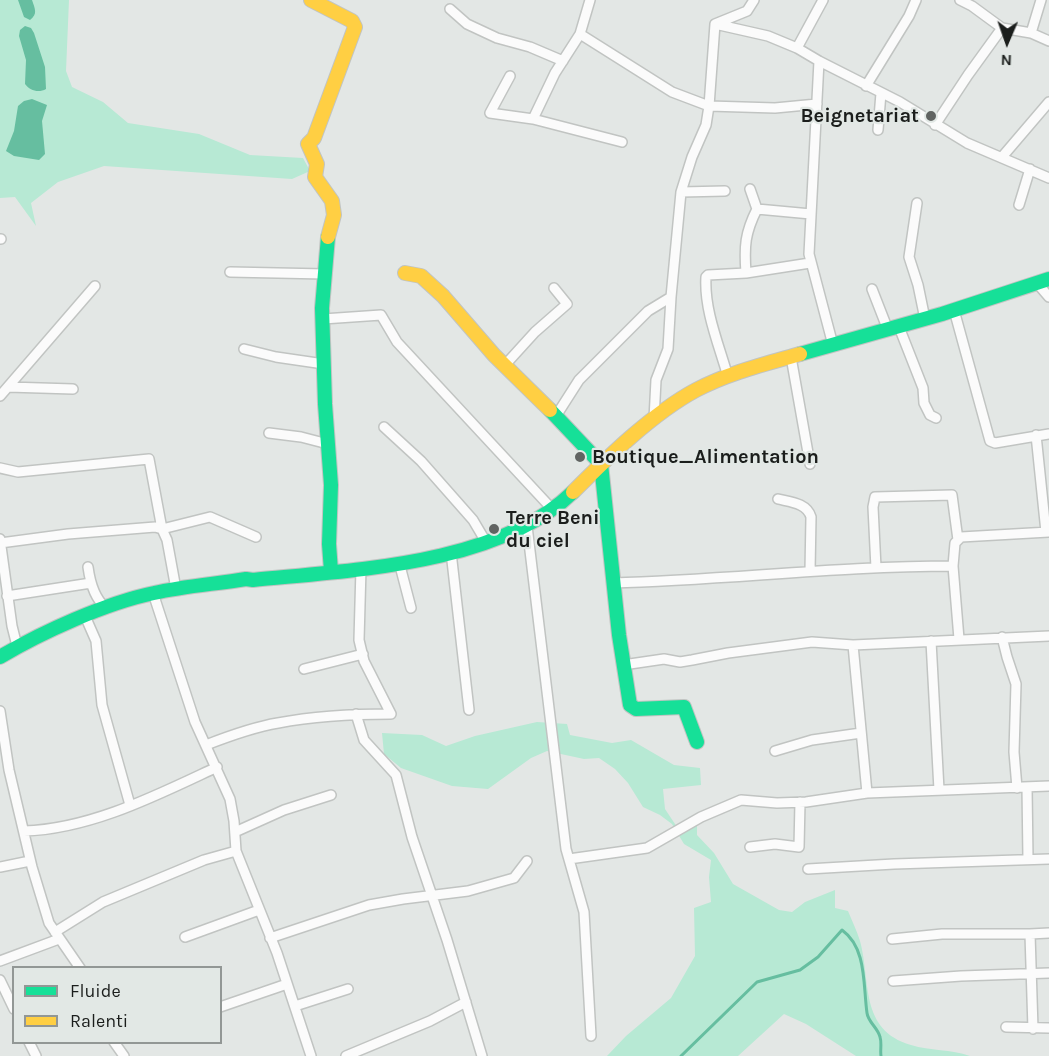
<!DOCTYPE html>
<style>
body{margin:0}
#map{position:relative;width:1049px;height:1056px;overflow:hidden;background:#e3e7e5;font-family:Karla,sans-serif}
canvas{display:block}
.legend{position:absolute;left:12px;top:966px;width:210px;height:78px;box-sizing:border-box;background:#e2e8e5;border:2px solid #929795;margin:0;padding:8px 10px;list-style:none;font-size:18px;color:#1b1e1c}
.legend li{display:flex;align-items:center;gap:12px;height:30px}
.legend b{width:30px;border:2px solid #929795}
.north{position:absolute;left:977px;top:12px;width:60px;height:60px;-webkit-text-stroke:4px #e2e8e5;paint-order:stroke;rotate:182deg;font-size:16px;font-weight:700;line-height:24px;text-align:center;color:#1b1e1c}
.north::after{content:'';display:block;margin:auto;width:21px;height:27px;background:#1b1e1c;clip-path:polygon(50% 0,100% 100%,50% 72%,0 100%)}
</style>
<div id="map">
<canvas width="1049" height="1056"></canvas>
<ul class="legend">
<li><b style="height:8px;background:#16e098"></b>Fluide</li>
<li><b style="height:8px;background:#ffcf43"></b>Ralenti</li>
</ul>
<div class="north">N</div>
</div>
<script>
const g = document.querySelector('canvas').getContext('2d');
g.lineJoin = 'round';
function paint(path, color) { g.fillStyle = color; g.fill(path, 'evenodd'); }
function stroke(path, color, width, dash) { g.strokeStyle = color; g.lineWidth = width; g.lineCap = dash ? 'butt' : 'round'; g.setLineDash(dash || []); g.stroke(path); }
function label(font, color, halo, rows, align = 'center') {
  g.font = font + ' Karla,sans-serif'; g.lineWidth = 4.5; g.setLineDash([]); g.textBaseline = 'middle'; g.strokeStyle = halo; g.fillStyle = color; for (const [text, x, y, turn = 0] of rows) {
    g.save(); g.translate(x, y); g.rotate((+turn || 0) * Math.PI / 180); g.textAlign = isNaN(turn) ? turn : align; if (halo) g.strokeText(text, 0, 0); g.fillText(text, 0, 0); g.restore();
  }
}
const green = new Path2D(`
 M0,0H69L66,71L72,87L103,102L128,123L199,134L250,155L303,158L310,171L292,179L104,166L58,182L31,203L36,226L15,197L0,198Z
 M537,722L567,724L570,735L612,743L631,740L674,765L700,768L701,785L663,789L665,809L677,827L697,822V835L714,853L733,884L779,910L792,912L805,902L835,890V908L848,911C852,921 857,931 860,941C871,981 859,1030 911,1045C930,1051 951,1049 970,1056H856L806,1024L784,1014L738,1056H607L626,1036L671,998L695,956L694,908L711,902L709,877L711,860L684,844L672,824L660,815L643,807L628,783L615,769L599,758L584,759L547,751L531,758L488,789L452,786L401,768L384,754L382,733L422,735L446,746L475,736Z`);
const water = new Path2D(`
 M18,0H32C35,9 38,14 30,20L24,17Z
 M25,26L31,28L34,33L45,67L46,89C39,93 30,91 25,84L26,60L19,36L20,30Z
 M32,99L47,105L42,121L45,154L39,160L14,156L6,151L14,131L18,106L24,101Z`);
const stream = new Path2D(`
 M681,1056L757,982L800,970L818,957L842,930C867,948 863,985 867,1013C868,1022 878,1028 880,1037C882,1043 880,1050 881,1056`);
const street = new Path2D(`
 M960,0L972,6L1002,28
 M450,9L467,24L497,38L530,47L563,61
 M715,24L768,36L797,48L819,61L900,102L967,143L1049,178
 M1031,33L1041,0
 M580,34L672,92L709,106L775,108L817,104
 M797,48L823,0
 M819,61L809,254L833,345
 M510,76L490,113L533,119L555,73L580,34L590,0
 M866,86L909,16L916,0
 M533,119L622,142
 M935,125L968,75L1002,28L1031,33L1049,41
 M878,130L881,93
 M1002,157L1049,102
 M681,192L725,191
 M917,203L909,257L918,285L925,319
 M1019,205L1030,169
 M757,209L811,214
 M0,239H1
 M230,272L325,274
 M746,273C744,246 745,233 757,209L750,189
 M1037,283L1049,297
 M872,289L888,330
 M954,310L990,441L995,443L1049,434
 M323,319L381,315L397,342L553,510
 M899,327L923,388L924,403L930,415L936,418
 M244,349L276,357L324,364
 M791,357L810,464
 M505,365L535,332L567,304L554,288
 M728,377C719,345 704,310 706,277L708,275L746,273L810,263
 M8,387L73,389
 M0,396L95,286
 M556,416L579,380L648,311L671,297
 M654,419L656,380L668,349L671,297L681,192L692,157L706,125L709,106L715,24L747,11L754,0
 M384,427L421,461L473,520L486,542
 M269,433L301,437L328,444
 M1036,435L1046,532
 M0,468L18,472L149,459L162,529L210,517L256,537
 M778,499C790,502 807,503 811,517L810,571
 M527,526L566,849L584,912L591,1036
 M0,539L12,626L17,646
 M0,543L68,534L155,527L162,529L167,540L176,589
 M451,552L469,710
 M399,562L411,608
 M88,567C90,582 94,598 106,608
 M876,568L873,507L875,497L952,495L958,540
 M613,583C727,580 839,566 953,566
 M153,593L195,722L230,799L234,821L236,851L277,953L311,1056
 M7,596L91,583
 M85,616L96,641L102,705L130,805
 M1002,637L1007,657L1016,684L1014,752L1017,788
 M959,639L953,566L955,543L961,537L1049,532
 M931,641L939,790
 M853,645L867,793
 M623,665L664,659L680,662L692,660L728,653L812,642L853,645L1049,636
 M304,669L363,654
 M0,711L9,770L32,867L49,923L80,968
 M356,714L364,740L396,775L412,837L447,940L482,1056
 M206,745C229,736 254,727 278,723C315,716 354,714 391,714L364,661L359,640L361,568
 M775,751L812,740L861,733
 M1027,787L1028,859
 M24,831C91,829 157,795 217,767
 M235,832L284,810L331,795
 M750,847L775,844L799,847L800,802
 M569,859L647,848L701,817L741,800L777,803L806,802L867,793L1049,786
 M0,867L30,861
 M808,869L894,864L1049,859
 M55,932L103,902L204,860L236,851
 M1030,934L1033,1029
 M185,937L259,910
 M270,938L369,905L403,899L468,891L514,878L527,861
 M892,939L942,934H1030L1049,933
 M0,961L59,939
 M0,980L14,1009
 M893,981L961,976L1049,973
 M295,1006L348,989
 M220,1007L287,984
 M1006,1027L1049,1028
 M29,1042L36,1056
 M114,1042L124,1056
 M346,1056L430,1021L466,1002`);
const fast = new Path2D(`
 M328,237L322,308L325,404L331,485L329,544L331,571
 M800,354L942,314L1049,279
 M550,410L601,464L619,635L630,705L636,709L684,707L697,742
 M0,657C42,632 106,603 154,593C184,586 216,584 246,579L253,580C353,570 498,565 573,492`);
const slow = new Path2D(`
 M311,0L352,21L355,27L314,138L308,144L317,164L315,177L332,201L334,215L328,237
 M405,273L421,276L443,296L494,355L550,410
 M573,492C607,458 653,413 696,390C728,373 765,364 800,354`);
const markers = [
 [931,116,6,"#616462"],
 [580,457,6,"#616462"],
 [494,529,6,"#616462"]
];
const poiNames = [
 ["Beignetariat",919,116,"right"],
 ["Boutique_Alimentation",592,457],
 ["Terre Beni",506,518],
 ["du ciel",506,541]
];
paint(green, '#b7e9d4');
paint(water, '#66bea0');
stroke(stream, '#66bea0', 3);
stroke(street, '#c1c4c2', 12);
stroke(fast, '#c1c4c2', 16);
stroke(slow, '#c1c4c2', 16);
stroke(street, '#fbfbfb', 9);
stroke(fast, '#16e098', 14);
stroke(slow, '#ffcf43', 14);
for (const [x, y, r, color] of markers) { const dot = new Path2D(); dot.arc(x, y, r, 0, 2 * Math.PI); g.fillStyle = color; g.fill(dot); stroke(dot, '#e2e8e5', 2); }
label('bold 20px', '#1b1e1c', '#e2e8e5', poiNames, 'left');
</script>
